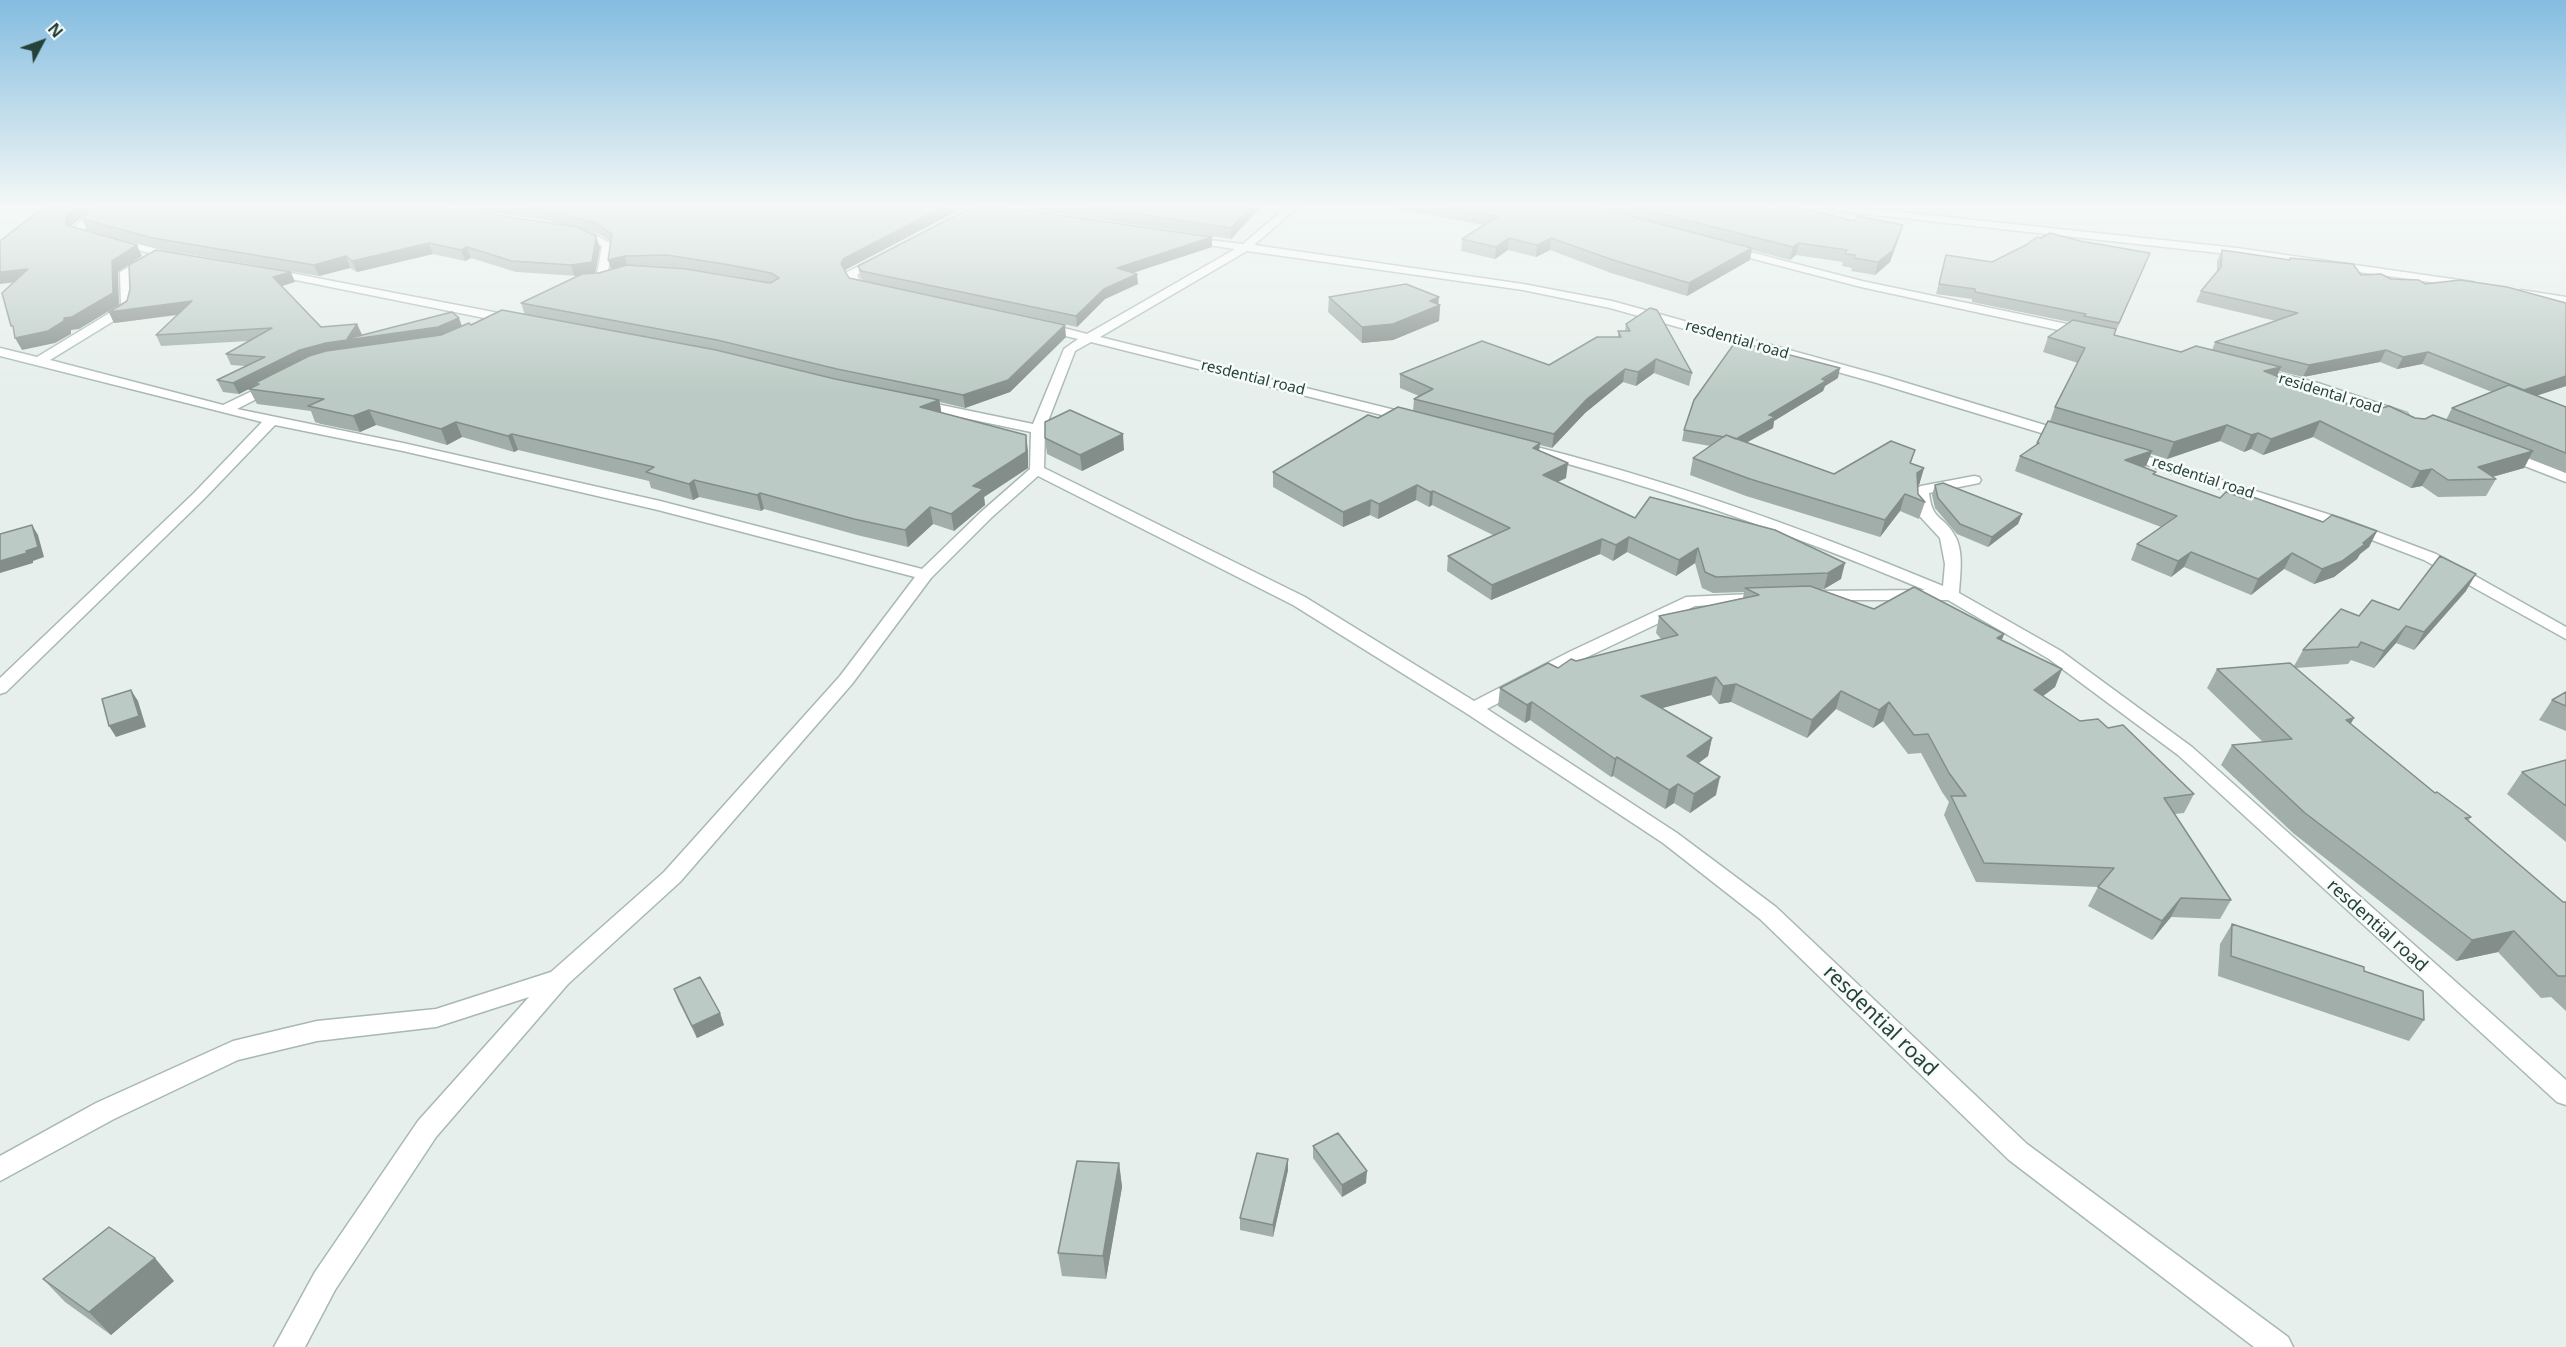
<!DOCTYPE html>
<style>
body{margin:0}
#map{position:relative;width:2566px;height:1347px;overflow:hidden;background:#e6efeb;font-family:"Noto Sans",sans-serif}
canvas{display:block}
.north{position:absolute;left:12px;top:12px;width:60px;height:60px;-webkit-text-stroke:4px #f7fbf9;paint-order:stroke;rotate:49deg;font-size:16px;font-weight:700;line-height:24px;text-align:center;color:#24423a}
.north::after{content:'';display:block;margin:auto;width:21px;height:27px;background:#24423a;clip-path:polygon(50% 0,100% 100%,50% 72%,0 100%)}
</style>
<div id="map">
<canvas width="2566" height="1347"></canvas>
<div class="north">N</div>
</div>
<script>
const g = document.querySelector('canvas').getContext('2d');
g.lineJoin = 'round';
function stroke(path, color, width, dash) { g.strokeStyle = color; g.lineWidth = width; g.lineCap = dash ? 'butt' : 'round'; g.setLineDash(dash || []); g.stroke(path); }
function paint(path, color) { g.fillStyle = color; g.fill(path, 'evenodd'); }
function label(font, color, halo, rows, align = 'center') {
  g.font = font + ' "Noto Sans",sans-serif'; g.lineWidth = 5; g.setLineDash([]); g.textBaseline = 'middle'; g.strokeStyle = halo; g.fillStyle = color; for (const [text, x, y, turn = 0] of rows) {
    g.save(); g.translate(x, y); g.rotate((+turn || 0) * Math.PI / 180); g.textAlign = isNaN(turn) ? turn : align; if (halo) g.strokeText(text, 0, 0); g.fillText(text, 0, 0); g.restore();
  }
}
const street = new Path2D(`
 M96,207H108L83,231L179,254L181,256L175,259L74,235L72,230L73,228Z
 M1286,207H1298L1254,245L1523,284L1612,301L1887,377L2071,433L2073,436L2071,439H2061L1877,383L1610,308L1523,290L1247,251L1100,337L1415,415L1417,418L1415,421L1410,422L1091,342L1075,351L1045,429L1044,468L1305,597L1474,701L1569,652L1686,597L1773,593L1775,597L1767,602L1695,606L1581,660L1487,709L1677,833L1776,907L2027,1144L2288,1337L2293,1347H2254L2009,1160L1760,919L1663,843L1466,713L1293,605L1038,476L991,518L931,578L852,684L680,882L568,984L436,1137L335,1290L305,1347H274L315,1272L418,1121L529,997L436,1027L317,1041L238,1060L114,1119L0,1181V1156L96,1103L233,1041L317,1021L436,1009L551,972L664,872L840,676L915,577L658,510L403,451L275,425L204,499L6,692L0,694V678L194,493L262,422L0,356V348L37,357L121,306L120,272L149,255L155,258L153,260L132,273L133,300L130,311L50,360L223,405L273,381L280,385L278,388L237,409L403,443L660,501L922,569L981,512L1030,469L1031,432L912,407L910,404L912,401L917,400L1033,424L1064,349L1078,339L1037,329V323L1041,322L1087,334L1235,249L1187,242L1183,241V237L1243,244Z
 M1824,207H1853L2237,248L2473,282L2479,285L2473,288L2237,255L1829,210Z
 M573,228L588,231L613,245L606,281H598L596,279L602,246L581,236L569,233V229Z
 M1727,246L1862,281L2086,328L2092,332L2086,336L1861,287L1723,251L1722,249Z
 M880,256L886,259L884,261L857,275L861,283L875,287V291L852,287L845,274L847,272Z
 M270,269L514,316L520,320L514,324L266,274V270Z
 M2521,290L2566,297V305L2517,295L2515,293Z
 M2262,369L2318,383L2407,413L2409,416L2402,420L2397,419L2308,389L2257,376L2256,373L2257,370Z
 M1521,443C1666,479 1806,529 1943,586L1945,564L1940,538L1915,511L1914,490L1921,486L1974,476L1979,477L1981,480L1979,483L1929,493C1932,522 1944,515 1955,536C1964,552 1960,575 1959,593L2061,651L2192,747L2566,1080V1105L2557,1102L2178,755L2049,659L1948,600H1807L1805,596L1807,592L1813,591L1925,590C1792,534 1656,486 1516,450L1514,447L1516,444Z
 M2124,449L2343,519L2436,554L2566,627V639L2424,560L2333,525L2119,456L2117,453Z
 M2504,449L2566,473V482L2499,456L2497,453Z`);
const wall = new Path2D(`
 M450,207H965L845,270L849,278L862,280L860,276L858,266L1212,247L1133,273L1138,284L1105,299L1077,327L980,306L1066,337L1010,392L965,408L940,402L941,412L1028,451V468L984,497L985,505L954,531L933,524L908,547L857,535L764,509L761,511L699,497L693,500L651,488L649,481L518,450L514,452L462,437L447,445L376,425L360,432L321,424L315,422L311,411L257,404L249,389L239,394L223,392L217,380L246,366L231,365L226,354L249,341L161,346L156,335L178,315L114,323L109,312L295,282L282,286L321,327L357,324L362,335L471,325L525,315L521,303L578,276L516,272L471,258L465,261L433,254L357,272L350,268L319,276L158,249L87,230L82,219L569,226L546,220ZM582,229L599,234L611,242L608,260L611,269L595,273L600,247ZM707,272L733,276L751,280Z
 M1017,207H1261L1231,239Z
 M1386,207H1767L1771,211L1899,237L1890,262L1875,275L1851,271L1852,268L1842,266L1843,262L1796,255L1790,260L1752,250L1750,260L1687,296L1611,273L1550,250L1536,257L1508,250L1495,259L1461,251L1462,239L1483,225Z
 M2222,250L2289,260L2290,258L2361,275L2566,303V386L2536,396L2566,407V473L2529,458L2524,468L2493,477L2496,479L2486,496L2438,497L2422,486L2411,488L2313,437L2263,455L2251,449L2244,452L2220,441L2167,459L2151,454L2146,466L2143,467L2154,475L2220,498L2246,499L2323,522L2377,531L2369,547L2360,554L2357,559L2334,577L2314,584L2284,569L2251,595L2184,567L2171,577L2131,560L2137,544L2161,527L2015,471L2020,456L2037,445L2048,421H2050L2055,407L2078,363L2043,352L2048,337L2070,322L1972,302V299L1936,294L1946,255L1992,262L2146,263L2114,335L2181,352L2212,350L2215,342L2276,321L2196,302L2201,291L2217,272V261ZM2380,362L2397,369L2422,364L2492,392L2452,408L2446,420L2415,418L2367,412L2277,376L2279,371L2303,377Z
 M1329,297L1439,304L1440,305L1439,321L1393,340L1362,343L1328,312Z
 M1626,324L1692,373L1689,386L1654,373L1636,386L1623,382L1585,413L1552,448L1540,445L1539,451L1566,478L1557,482L1635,518L1650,497L1841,579L1824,589H1818L1874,609L2004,634L2002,640L2062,669L2055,687L2043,696L2080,721L2108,728L2194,794L2184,813L2175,814L2231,900L2220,919L2171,917L2152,940L2088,906L2098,887L1976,882L1944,815L1949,802L1942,792L1921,753L1908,754L1883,721L1873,728L1836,709L1807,738L1731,702L1719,704L1711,695L1661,708L1712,738L1708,756L1698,763L1716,795L1690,813L1674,803L1665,809L1613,776L1611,777L1530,720L1525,723L1498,706L1500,688L1558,668L1576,661L1661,639L1656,633L1659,616L1743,598L1744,592L1713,593L1702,588L1695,563L1676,576L1627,552L1613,561L1600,554L1491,600L1447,571L1448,556L1493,535L1432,505L1429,507L1416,500L1378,519L1370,515L1343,527L1273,487V472L1378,418L1413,411L1414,399L1419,396L1400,388V374L1549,365L1618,337V331H1625Z
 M1838,378L1825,386L1823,391L1774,421L1773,428L1746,443L1834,474L1915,450L1911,463L1924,468L1919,485L1918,486V494L1925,502L1919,519L1900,511L1880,537L1746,496L1690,475L1693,458L1710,446L1682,441L1684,430Z
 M1045,438L1124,450L1082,471L1047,454Z
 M1935,485L2022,514L2018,524L1988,547L1957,534L1935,508L1932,495Z
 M2466,591L2414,650L2396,643L2374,668L2351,660L2348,664L2296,668L2351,724L2435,793L2471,817L2468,821L2563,902H2566V1011L2551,997L2541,998L2498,952L2456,961L2293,833L2221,765L2232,745L2263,742L2207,688L2217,669L2294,666L2303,650L2359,616L2399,610Z
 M2566,692V731L2539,720L2552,700Z
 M2566,760V842L2507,794L2522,772Z
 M2232,924L2364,971L2424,1020L2409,1041L2218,976L2220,944Z
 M674,989L720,1013L724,1025L697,1038L678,1000Z
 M1313,1146L1366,1183L1342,1197L1313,1158Z
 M1288,1159V1170L1273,1237L1240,1230V1218Z
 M1119,1163L1122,1187L1106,1279L1062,1276L1058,1253Z
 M43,1279L174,1281L111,1335L65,1302Z`);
const shadedWall = new Path2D(`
 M75,207H93L71,226L66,225V215Z
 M943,207H965L845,270L841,264L843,259Z
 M1250,207H1261L1231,239V228Z
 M1903,225L1899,237L1890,262L1875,275L1878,262Z
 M596,236L600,247L595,274L574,276L571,265Z
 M1212,237V247L1117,278V268Z
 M1509,238L1508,250L1495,259L1496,247Z
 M1551,238L1550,250L1536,257L1537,245Z
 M429,243L433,254L357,272L352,261Z
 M1799,243L1796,255L1790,260L1793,247Z
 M137,245L142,256L118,272L119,305L79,329L71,330V334L55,343L22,350L15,338L64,318L112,261Z
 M467,247L471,258L465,261L461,250Z
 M1752,248L1750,260L1687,296L1689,283Z
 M2150,253L2146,263L2115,333L2119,323Z
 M346,256L350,268L319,276L314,265Z
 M625,256L628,268L612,271L608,260Z
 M28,269L34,280L0,284V272Z
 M291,272L295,282L278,287L273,277Z
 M1137,274L1138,284L1105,299L1077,327L1076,316L1104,289Z
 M1439,297L1438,306L1440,305L1439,321L1393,340L1362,343V327Z
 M192,301L197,312L114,323L109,312Z
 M459,318L463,329L255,383L256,385L239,394L233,383L300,350L357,324L362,335Z
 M1065,325L1066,337L1010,392L965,408L963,395Z
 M2386,350L2380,362L2303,377L2309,365Z
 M2428,352L2422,364L2397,369L2403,357Z
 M1656,359L1654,373L1636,386L1638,372Z
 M2281,367L2274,383L2264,371Z
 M1840,368L1838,378L1825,386L1823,391L1774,421L1773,428L1733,450L1736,439L1769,415Z
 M1625,369L1623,382L1585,413L1552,448L1554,434L1587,399Z
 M2566,376V386L2517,402L2524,390Z
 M939,400L942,416L920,407Z
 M369,410L376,425L360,432L353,416Z
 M2320,421L2313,437L2263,455L2271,439Z
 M456,422L462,437L447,445L441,429Z
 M2227,425L2220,441L2167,459L2174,442Z
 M2258,433L2251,449L2244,452L2251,435Z
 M512,434L518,450L514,452L508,436Z
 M1123,434L1124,450L1082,471L1080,455Z
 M1026,435L1028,451V468L984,497L985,505L954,531L951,514L973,486Z
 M1540,443L1538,458L1533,448Z
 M2152,451L2146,466L2119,475L2125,460Z
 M2533,451L2524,468L2484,479L2478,467Z
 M1568,463L1566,478L1541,490L1543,475Z
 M1924,468L1919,485L1912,490L1917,473Z
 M2432,469L2422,486L2411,488L2420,471Z
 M694,480L699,497L693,500L689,484Z
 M1417,485L1416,500L1378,519L1379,504Z
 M1433,491L1432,505L1429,507L1430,492Z
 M760,493L764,509L761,511L757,495Z
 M1905,494L1900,511L1880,537L1885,520Z
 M1371,500L1370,515L1343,527V512Z
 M930,507L933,524L908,547L905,530Z
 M2022,514L2018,524L1988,547L1992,537Z
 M32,525L38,535L44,557L33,561V563L0,573V561L26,551Z
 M2377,531L2369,547L2360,554L2357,559L2334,577L2314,584L2322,569L2363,543Z
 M1629,537L1627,552L1613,561L1616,545Z
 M1602,539L1600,554L1491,600L1492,585Z
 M1698,548L1695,563L1676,576L1679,560Z
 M2191,552L2184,567L2171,577L2178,561Z
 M2292,553L2284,569L2251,595L2258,579Z
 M1845,563L1841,579L1824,589L1828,573Z
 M2476,574L2466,591L2414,650L2424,632Z
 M2406,626L2396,643L2374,668L2384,651Z
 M2004,634L1997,651V638Z
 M2062,669L2055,687L2027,708L2034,690Z
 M1716,677L1711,695L1637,715L1641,696Z
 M1736,684L1731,702L1719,704L1723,686Z
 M131,690L138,701L146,727L116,737L109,726Z
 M1841,691L1836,709L1807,738L1812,720Z
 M1532,702L1530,720L1525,723L1527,705Z
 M1889,702L1883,721L1873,728L1879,710Z
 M2354,718L2343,738L2346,720Z
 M1712,738L1708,756L1683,775L1687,756Z
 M1617,757L1613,776L1611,777L1615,759Z
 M1720,777L1716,795L1690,813L1694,794Z
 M1678,784L1674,803L1665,809L1669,790Z
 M2181,898L2171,917L2152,940L2162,921Z
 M2514,931L2498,952L2456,961L2472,940Z
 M720,1013L724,1025L697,1038L692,1026Z
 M1288,1159V1170L1273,1237V1225Z
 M1119,1163L1122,1187L1106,1279L1103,1256Z
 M1367,1171L1366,1183L1342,1197V1185Z
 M155,1258L174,1281L111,1335L89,1312Z`);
const building = new Path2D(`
 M44,207H75L66,215V225L137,245L112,261L113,293L72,317L64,318V321L48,331L15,338L13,326H11L2,293L28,269L0,272V241Z
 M94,207H443L577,227L596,236L592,262L571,265L512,261L467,247L461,250L429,243L352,261L346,256L314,265L153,238L82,219Z
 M531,207H943L843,259L841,264L849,278L1065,325L1008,380L963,395L837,369L717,340L521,303L582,274L599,273L627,265L686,269L770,283L779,278L771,273L730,265L667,255L625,256L608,260L612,234L596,223L543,209Z
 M972,207H1003L1212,237L1117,268L1137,274L1104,289L1076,316L861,271L858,266Z
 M1090,207H1250L1231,228Z
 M1450,207H1595L1752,248L1689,283L1613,260L1551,238L1537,245L1509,238L1496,247L1462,239L1498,216Z
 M1635,207H1767L1771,211L1777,207H1798L1854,221L1858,216L1903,225L1893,250L1878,262L1854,258L1855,255L1845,254L1847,250L1799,243L1793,247Z
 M2050,233L2080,241L2150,253L2119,323L2084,316L2086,314L1975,292V289L1939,284L1946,255L1992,262L2026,245L2037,237L2041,238Z
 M156,250L291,272L273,277L321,327L357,324L347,339L452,312L459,318L438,327L326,343L300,350L233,383L217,380L265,357L226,354L272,328L156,335L192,301L109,312L127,301L130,289L129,265Z
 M2222,250L2290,260V258L2353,264L2361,275L2381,274L2391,279L2419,280L2425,284L2460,280L2507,287L2566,303V376L2524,390L2428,352L2403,357L2386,350L2309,365L2215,342L2298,313L2201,291L2221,267Z
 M1406,284L1439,297L1430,301L1440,305L1393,324L1362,327L1329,297Z
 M1650,308L1657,310L1692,373L1656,359L1638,372L1625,369L1587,399L1554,434L1414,399L1433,389L1400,374L1482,341L1549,365L1597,337H1621L1618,331H1630L1626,324Z
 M502,310L716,350L835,379L939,400L920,407L1026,435V452L973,486L983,489L951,514L930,507L905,530L854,519L760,493L757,495L694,480L689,484L646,472L654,467L512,434L508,436L456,422L441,429L369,410L353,416L308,406L324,399L249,389L259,384L255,383L309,356L326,351L441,335L469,323L471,325Z
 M2073,320L2116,329L2114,335L2181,352L2196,346L2281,367L2264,371L2367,412L2389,406L2415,418L2425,419L2433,415L2533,451L2478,467L2496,479L2448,480L2432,469L2420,471L2320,421L2271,439L2258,433L2251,435L2227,425L2174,442L2055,407L2085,348L2048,337Z
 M1736,341L1840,368L1822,379L1826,381L1769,415L1775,417L1736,439L1726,435L1724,437L1684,430L1694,400Z
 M2509,385L2566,407V453L2452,408Z
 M1398,407L1540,443L1533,448L1568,463L1543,475L1635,518L1650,497L1775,530L1845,563L1828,573L1716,577L1705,572L1698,548L1679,560L1629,537L1616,545L1602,539L1492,585L1448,556L1510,528L1433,491L1430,492L1417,485L1379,504L1371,500L1343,512L1273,472L1368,415L1378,418Z
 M1070,410L1123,434L1080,455L1045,438V422Z
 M2048,421L2152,451L2125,460L2156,472L2153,474L2220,498L2226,492L2246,499L2250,496L2323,522L2332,515L2377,531L2363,543L2365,544L2342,561L2322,569L2292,553L2258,579L2191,552L2178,561L2137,544L2177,516L2020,456L2039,443H2037Z
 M1726,435L1834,474L1891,441L1915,450L1910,463L1924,468L1917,473L1918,494L1925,502L1905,494L1885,520L1750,479L1693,458Z
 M1943,483L2022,514L1992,537L1960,524L1938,498L1935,485Z
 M32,525L38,547L26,551L27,553L0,561V534Z
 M2440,556L2476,574L2424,632L2406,626L2384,651L2361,642L2358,647L2303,650L2341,609L2359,616L2372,600L2399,610Z
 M1810,586L1874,609L1914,587L2004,634L1997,638L2062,669L2034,690L2080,721L2098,719L2108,728L2123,725L2194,794L2164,798L2231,900L2181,898L2162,921L2098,887L2114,868L1984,863L1951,796H1966L1949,773L1928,734L1914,735L1889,702L1879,710L1841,691L1812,720L1736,684L1723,686L1716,677L1641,696L1712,738L1687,756L1720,777L1694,794L1678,784L1669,790L1617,757L1615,759L1532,702L1527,705L1500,688L1548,663L1558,668L1571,659L1576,661L1678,635L1659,616L1759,595L1745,588Z
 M2290,663L2354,718L2346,720L2435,793L2437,792L2471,817L2465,818L2563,902H2566V976H2558L2514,931L2472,940L2305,813L2232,745L2292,739L2217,669Z
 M131,690L139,716L109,726L102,699Z
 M2566,692V706L2552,700Z
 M2566,760V806L2522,772Z
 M2232,924L2364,967V971L2423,991L2424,1020L2231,956Z
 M700,977L720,1013L692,1026L674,989Z
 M1338,1133L1367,1171L1342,1185L1313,1146Z
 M1257,1153L1288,1159L1273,1225L1240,1218Z
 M1077,1161L1119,1163L1103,1256L1058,1253Z
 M109,1227L155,1258L89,1312L43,1279Z`);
const farStreetnames = [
 ["resdential road",1737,340,16],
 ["resdential road",1253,378,14],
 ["residental road",2330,394,17],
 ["resdential road",2203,478,18]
];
const streetNames = [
 ["resdential road",2377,926,42]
];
const nearStreetnames = [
 ["resdential road",1880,1021,44]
];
stroke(street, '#a8b8b2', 3);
paint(street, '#fff');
paint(wall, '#a1aea9');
paint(shadedWall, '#838d89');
paint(building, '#bbcac4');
stroke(building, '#838d89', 1.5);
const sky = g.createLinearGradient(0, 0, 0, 396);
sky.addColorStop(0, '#84bce0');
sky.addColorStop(0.52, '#f4f8f6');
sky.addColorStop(1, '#f4f8f600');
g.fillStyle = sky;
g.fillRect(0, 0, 2566, 396);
label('15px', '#24423a', '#f7fbf9', farStreetnames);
label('18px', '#24423a', '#f7fbf9', streetNames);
label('21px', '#24423a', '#f7fbf9', nearStreetnames);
</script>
